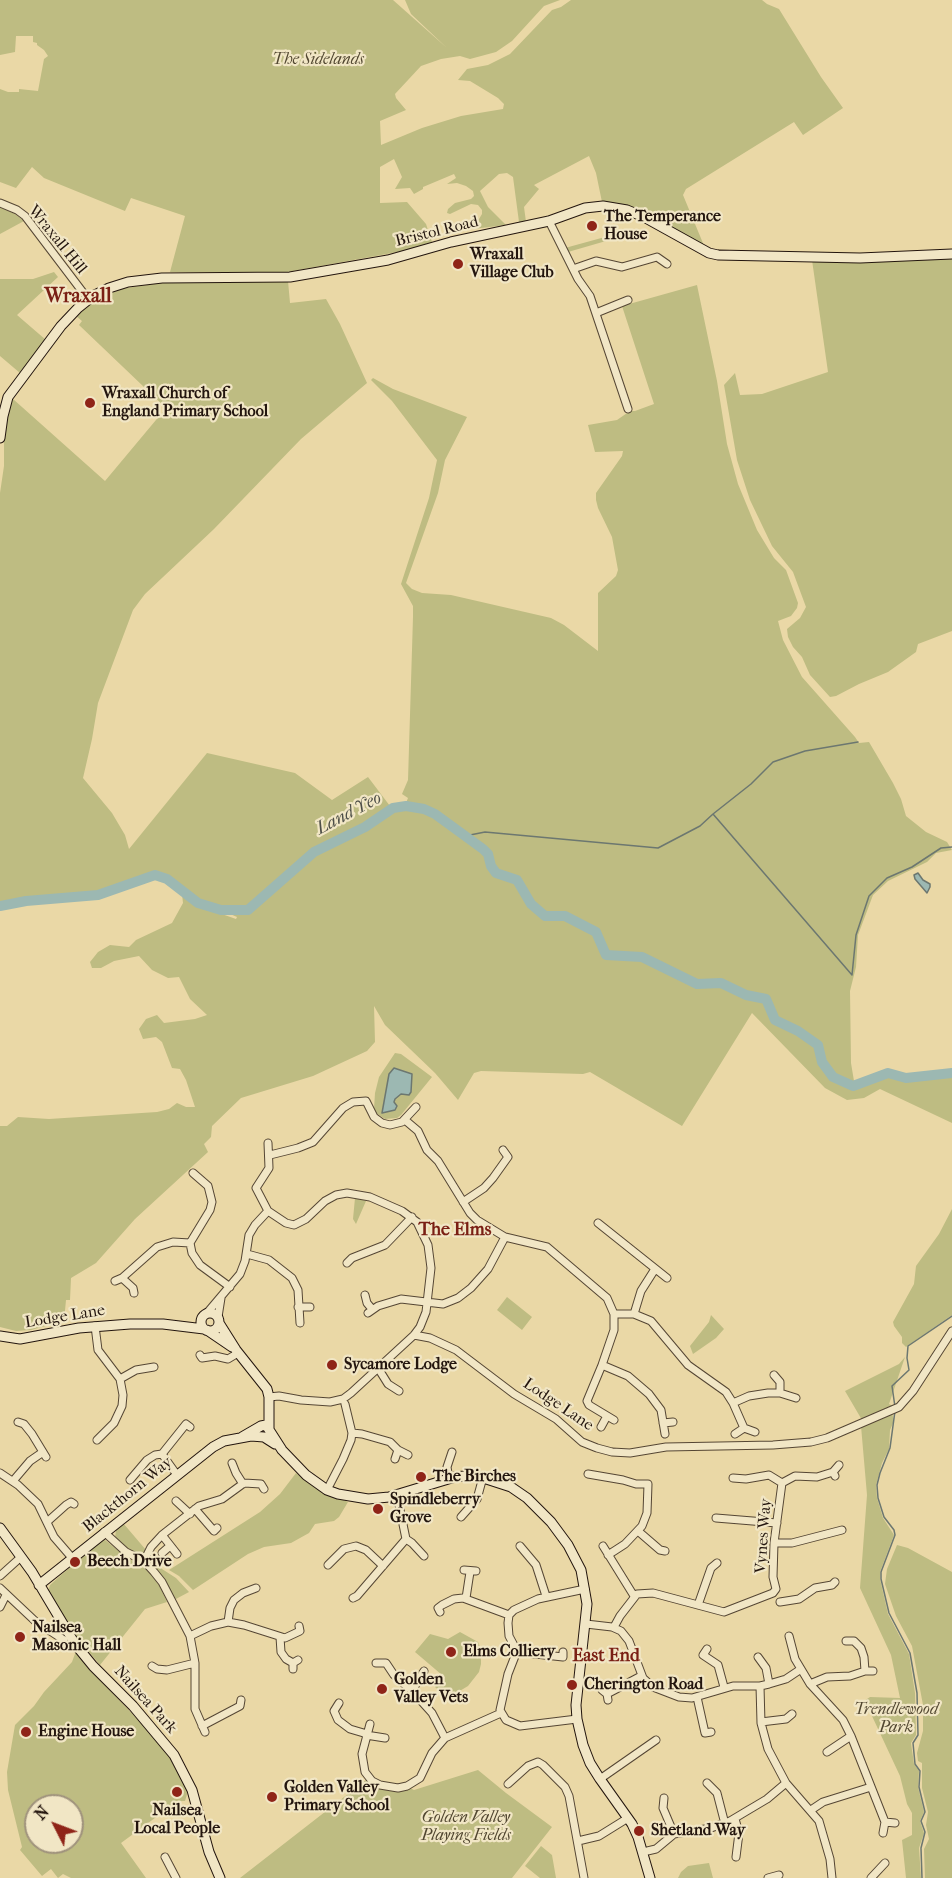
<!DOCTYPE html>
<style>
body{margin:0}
#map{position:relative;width:952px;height:1878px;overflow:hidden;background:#ead8a6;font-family:"IM FELL French Canon",serif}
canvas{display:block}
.north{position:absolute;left:24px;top:1794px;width:60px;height:60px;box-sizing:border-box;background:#f1e6c5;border:2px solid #9f927c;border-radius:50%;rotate:312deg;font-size:16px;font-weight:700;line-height:24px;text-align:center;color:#23150e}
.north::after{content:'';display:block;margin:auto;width:21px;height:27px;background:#8f2418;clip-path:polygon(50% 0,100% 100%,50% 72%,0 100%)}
</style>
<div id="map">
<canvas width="952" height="1878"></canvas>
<div class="north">N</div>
</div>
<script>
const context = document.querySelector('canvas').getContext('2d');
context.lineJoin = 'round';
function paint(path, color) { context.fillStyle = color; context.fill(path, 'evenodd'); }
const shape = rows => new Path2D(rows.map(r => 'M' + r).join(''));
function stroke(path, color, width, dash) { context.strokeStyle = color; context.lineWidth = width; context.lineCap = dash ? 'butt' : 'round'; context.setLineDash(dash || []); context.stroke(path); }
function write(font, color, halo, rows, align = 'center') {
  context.font = font + ' "IM FELL French Canon",serif'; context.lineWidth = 4.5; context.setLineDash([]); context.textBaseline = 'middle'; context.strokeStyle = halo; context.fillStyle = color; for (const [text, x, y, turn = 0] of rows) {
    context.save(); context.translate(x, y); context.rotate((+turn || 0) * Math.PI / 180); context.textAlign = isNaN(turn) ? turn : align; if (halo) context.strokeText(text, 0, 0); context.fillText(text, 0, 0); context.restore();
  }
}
const green = shape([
 [0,0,393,0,447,48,411,14,405,0,560,0,544,6,512,41,496,52,470,59,460,56,441,59,421,66,395,94,396,98,406,110,380,121,381,145,422,128,461,116,503,109,504,104,498,98,470,81,458,80,467,69,488,65,510,54,552,10,561,7,571,0,762,0,767,4,779,9,821,77,843,108,803,135,794,122,686,189,683,195,705,248,620,205,602,202,596,173,589,156,534,185,539,189,524,207,526,222,519,222,513,177,507,173,499,174,480,191,488,207,506,225,473,229,482,214,482,210,478,205,471,204,450,214,447,213,448,209,455,203,471,199,474,196,473,191,466,186,457,183,447,184,456,178,454,174,423,187,423,189,414,194,410,188,395,189,402,177,394,159,380,167,380,203,407,202,426,224,432,242,403,251,282,273,170,272,185,216,131,198,125,211,44,178,32,167,16,188,0,182,0,89,8,92,19,92,19,89,38,91,44,59,48,56,44,50,37,45,37,43,33,42,33,36,16,36,15,52,0,55],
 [0,207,15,214,24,221,0,234],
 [605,237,606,241,568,252,565,248],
 [952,259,952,631,918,644,916,652,888,672,859,684,836,696,830,697,810,675,802,657,793,647,788,637,787,629,800,618,806,607,793,572,772,546,750,500,737,460,724,385,735,373,740,395,762,394,828,372,812,260],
 [54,272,58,277,17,315,46,340,20,373,0,356,0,279,33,279],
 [217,281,288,281,290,303,326,299,340,324,367,383,301,439,214,529,145,594,133,610,98,703,92,739,83,778,112,813,125,835,129,849,207,753,295,773,332,800,368,777,390,806,406,803,408,798,402,794,408,780,413,617,413,606,401,584,429,498,437,460,392,401,371,380,373,378,393,389,467,417,445,460,438,493,406,583,412,589,422,593,451,595,551,618,564,625,598,651,598,593,616,576,618,570,612,537,598,508,596,500,596,493,622,456,623,451,595,452,588,425,617,420,630,411,635,411,654,404,622,306,697,285,717,381,727,444,738,484,757,530,774,558,786,570,798,603,797,608,791,616,778,621,783,640,802,677,855,737,859,743,869,742,893,783,901,799,906,816,926,832,947,842,952,850,936,853,927,862,888,881,873,895,858,935,856,967,850,991,851,1063,854,1081,853,1087,888,1075,911,1081,952,1076,952,1123,880,1089,864,1098,847,1100,825,1088,752,1013,682,1126,590,1072,583,1074,481,1071,474,1073,458,1100,435,1073,385,1025,374,1006,375,1042,367,1051,313,1076,241,1098,212,1126,211,1137,204,1144,208,1152,135,1219,96,1263,71,1278,70,1300,66,1300,64,1321,31,1330,16,1331,0,1327,0,1126,7,1126,18,1117,49,1119,157,1112,169,1109,177,1103,186,1107,195,1107,186,1080,180,1069,172,1068,162,1042,156,1037,143,1039,139,1029,146,1019,157,1015,164,1023,195,1019,207,1015,190,999,179,977,168,978,152,970,139,956,114,961,101,968,92,968,90,962,98,952,110,945,129,947,136,940,172,923,183,903,182,894,196,905,236,919,237,917,184,894,169,879,158,874,133,880,107,891,92,894,29,899,0,904,0,493,4,466,4,438,10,406,13,399,105,481,166,408,79,325,82,321,76,316,100,297,120,289,161,283,216,283],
 [395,1053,401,1054,432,1077,401,1115,397,1118,385,1119,376,1113,374,1109,375,1093,379,1077],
 [395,1068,407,1073,409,1095,399,1095,395,1099,394,1101,397,1106,394,1110,382,1112,389,1075],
 [355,1198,366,1201,356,1224,353,1219],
 [952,1209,952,1315,906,1347,902,1343,902,1337,894,1326,893,1322,914,1284,916,1266,939,1234],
 [507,1297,532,1317,522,1330,497,1310],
 [711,1315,724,1329,716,1338,693,1354,690,1346,709,1322],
 [905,1357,889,1404,893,1406,862,1420,845,1391,899,1364],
 [892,1413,894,1421,890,1430,889,1449,882,1463,876,1485,877,1498,883,1518,894,1535,880,1572,880,1579,888,1614,909,1654,915,1693,916,1735,911,1743,914,1764,919,1771,918,1787,924,1812,920,1821,924,1833,919,1848,921,1878,906,1878,902,1840,912,1835,912,1813,907,1804,900,1776,872,1716,861,1703,870,1697,900,1698,891,1655,860,1588,867,1495,861,1426],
 [296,1473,315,1488,348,1502,339,1517,334,1521,315,1524,309,1533,291,1543,264,1547,248,1554,193,1590,179,1576,169,1570,260,1512,280,1494],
 [123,1523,146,1550,142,1555,140,1556,128,1550,115,1538,116,1530],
 [105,1540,125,1556,150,1572,159,1583,167,1602,145,1609,100,1665,73,1633,48,1591,50,1585,60,1576,101,1541],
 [897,1545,908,1548,952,1572,952,1878,925,1878,924,1849,929,1839,926,1825,928,1812,922,1788,922,1763,918,1761,917,1753,923,1731,923,1705,912,1646,896,1616,885,1584,887,1569],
 [149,1554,162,1569,176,1578,189,1592,174,1600,162,1577,148,1560],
 [460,1632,478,1642,481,1649,481,1664,479,1672,468,1686,448,1698,435,1687,442,1675,415,1652,430,1634,448,1639],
 [76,1651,88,1668,150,1732,168,1755,188,1791,185,1801,178,1801,121,1843,146,1878,71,1878,63,1874,58,1878,51,1869,42,1876,20,1850,22,1847,8,1790,7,1772,15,1725,34,1706,44,1692,72,1662],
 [36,1806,72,1806,72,1842,36,1842],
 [478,1770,506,1793,552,1827,512,1878,240,1878,366,1780,386,1790,395,1791,410,1788,414,1790],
 [541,1846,552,1855,556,1878,540,1878,525,1866],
 [709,1863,713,1878,678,1878,681,1872,688,1866]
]);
const water = shape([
 [918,873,923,880,930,884,930,887,927,893,915,879,914,875,918,873],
 [394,1068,412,1074,411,1092,409,1095,401,1094,395,1099,394,1102,397,1106,395,1110,382,1113,389,1074,394,1068]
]);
const stream = shape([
 [713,814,751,784,773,762,805,751,858,742],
 [465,836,485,832,658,848,700,826,713,814,852,975,856,935,869,896,887,878,912,867,941,848,952,847],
 [895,1407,892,1386,909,1370,907,1358,908,1346,952,1316],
 [895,1411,890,1448,880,1473,877,1485,878,1498,884,1517,894,1530,895,1535,881,1572,881,1579,889,1613,910,1653,917,1693,918,1735,913,1743,915,1764,920,1771,919,1787,925,1812,921,1821,925,1832,921,1848,922,1878]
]);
const river = shape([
 [0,906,26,901,98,895,155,875,167,879,198,903,221,910,248,910,314,852,365,827,393,808,406,806,424,809,435,814,483,849,488,854,491,866,496,873,517,880,531,904,545,916,565,916,596,932,606,955,642,957,697,984,721,983,746,995,766,999,775,1020,798,1031,818,1045,822,1062,833,1077,853,1086,888,1073,906,1078,952,1073]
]);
const street = shape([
 [0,203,17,210,25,216,88,299],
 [549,221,578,279,590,296,628,409],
 [573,269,596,261,622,267,657,257,667,264],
 [596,313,628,300],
 [405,1120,418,1131,427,1150,438,1161,470,1213,477,1220,505,1237,547,1247,607,1298,614,1314,614,1330,602,1365,587,1401,589,1405,614,1420],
 [268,1143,269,1168,256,1188,268,1211,286,1223,294,1225,306,1219,325,1201,336,1195,347,1193,370,1197,402,1211,417,1222,428,1245,431,1268,426,1312,420,1327,414,1335,351,1393,343,1399,330,1402,301,1400,279,1396,269,1397],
 [270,1155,298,1148,313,1142,343,1108,353,1102,366,1101,374,1117,382,1123,390,1125,402,1122,416,1107],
 [193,1173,208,1186,212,1202,210,1210,190,1243,192,1253,200,1265,230,1287],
 [463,1202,484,1188,493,1178,508,1157,503,1150],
 [598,1223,667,1278],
 [247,1254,269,1260,292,1278,298,1290,300,1323],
 [347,1263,352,1258,385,1245,412,1217],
 [122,1278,157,1247,173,1242,190,1243],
 [115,1281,122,1278,133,1288,134,1293],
 [365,1295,367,1303,372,1309],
 [298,1307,310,1307],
 [207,1313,240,1274,245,1261,249,1235,255,1225,268,1211],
 [368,1313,378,1306,401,1299,443,1304,458,1298,471,1288,488,1269,505,1237],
 [614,1314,634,1314,651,1321,688,1365,726,1392,733,1403,744,1428,755,1432],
 [634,1314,641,1291,655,1269],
 [218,1317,221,1298],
 [95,1326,98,1350,120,1379,123,1395,122,1406,114,1423,97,1440],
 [414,1335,430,1338,456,1350,514,1394,556,1419,582,1442,597,1448,612,1452,630,1453,666,1447,773,1445,811,1442,827,1438,899,1407,913,1391,952,1331],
 [200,1355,202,1358,215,1356,228,1359,238,1353],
 [602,1365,628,1376,649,1394,661,1410,665,1434],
 [378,1368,388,1384,399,1391],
 [774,1375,780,1382,780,1393],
 [120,1379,136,1370,154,1367],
 [733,1403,749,1396,768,1393,780,1393,796,1398],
 [18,1422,24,1424,32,1434,46,1457],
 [663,1423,673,1422],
 [601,1427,607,1416],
 [352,1433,362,1434,390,1442,398,1450,408,1455],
 [735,1434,744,1428],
 [162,1454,177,1475],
 [395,1459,398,1450],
 [232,1463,236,1473,243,1484],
 [0,1473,18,1485,38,1504,54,1537,73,1559],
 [588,1474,623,1480,636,1484,648,1484,647,1513,642,1526,625,1544,608,1555],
 [835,1476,833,1472,839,1465],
 [733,1478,746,1479,769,1475,782,1483],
 [449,1479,447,1467,452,1452],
 [130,1480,147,1460,155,1455,162,1454,186,1424,190,1427],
 [13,1481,30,1461,43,1452],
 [782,1483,795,1476,817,1477,833,1472],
 [327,1490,343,1459,351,1440,352,1433,345,1404],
 [176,1501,190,1514],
 [195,1509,214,1531,217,1528],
 [461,1517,477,1499,483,1477],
 [716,1518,777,1523],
 [47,1522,66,1505,71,1502,74,1504],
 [638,1531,660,1550,665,1551],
 [104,1532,126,1552,144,1561,154,1572,162,1582,190,1636,195,1663,195,1709,205,1732],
 [162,1535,177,1554],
 [406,1539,412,1543,424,1556],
 [774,1543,792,1543,842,1530],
 [520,1546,536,1565,546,1596],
 [603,1546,634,1596],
 [162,1553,170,1546],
 [144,1561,151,1547,162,1535,199,1506,222,1499,244,1483,261,1484,264,1489],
 [328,1565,344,1549,356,1546,366,1550,383,1566],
 [464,1570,476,1571],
 [0,1576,21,1557],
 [0,1588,35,1621,64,1640],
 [353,1598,357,1596,406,1539,397,1495],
 [466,1598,470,1572],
 [780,1602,799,1599,815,1588,832,1585,835,1582],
 [698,1605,711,1568,717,1563],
 [0,1607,6,1595],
 [440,1612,438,1608,442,1605,454,1599,463,1598,509,1615],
 [228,1622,230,1608,234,1600,243,1593,256,1588],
 [586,1624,612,1627,621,1631,629,1641,643,1678,653,1687,679,1697,692,1698,733,1686,760,1686,769,1684,786,1679,801,1669],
 [614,1627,620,1616,637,1594,653,1593,724,1612,773,1593,776,1589,773,1577,774,1543,782,1483],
 [190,1636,211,1626,228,1622,244,1625,285,1638,300,1631,299,1626],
 [789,1636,795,1659,810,1684,843,1720,851,1736,885,1822],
 [280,1637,281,1652,286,1659,293,1663],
 [846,1641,854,1641,861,1648,864,1657,865,1671],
 [707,1649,703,1655,718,1665,724,1687],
 [517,1652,563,1657,563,1652],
 [758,1657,766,1668,769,1684],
 [376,1663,386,1663,394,1675,413,1692,432,1713,445,1738],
 [152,1666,157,1669,167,1670,195,1663],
 [293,1669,293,1663,298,1660],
 [810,1684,827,1677,850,1676,865,1671,873,1671],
 [760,1686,761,1723,768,1749,786,1783,819,1821,830,1859,832,1878],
 [602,1690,607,1694,608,1700],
 [412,1691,424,1671],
 [607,1694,641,1676],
 [697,1697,705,1733,711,1732],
 [339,1703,334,1711,338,1720,350,1729,367,1734],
 [577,1719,520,1726,506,1720,500,1710,508,1674,517,1651,509,1636,508,1623,509,1615,514,1610,538,1599,585,1589],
 [761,1722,786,1719,792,1714],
 [370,1724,362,1754,365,1772,372,1781,380,1785,398,1788,407,1786,420,1778,432,1753,445,1738,501,1713],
 [202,1726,240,1706,241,1700],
 [366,1735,385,1738],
 [827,1752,851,1736],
 [600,1779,656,1740],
 [707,1783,717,1793,725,1824],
 [508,1784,528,1766,538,1762,543,1765,565,1787,569,1796,584,1878],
 [664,1798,663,1808,674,1834],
 [811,1810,823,1802,871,1787],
 [735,1819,739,1833,736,1857],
 [883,1833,885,1822,895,1823],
 [578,1841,599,1836,628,1818],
 [643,1852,656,1849,674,1834,711,1828,730,1821,767,1799,786,1783],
 [165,1857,176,1878],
 [768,1878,779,1875],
 [871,1878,885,1863]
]);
const secondary = shape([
 [0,438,3,416,8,397,61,326,78,308,93,296,109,288,128,282,162,278,290,277,388,260,451,242,549,221,585,208,603,206,627,210,644,217,709,253,718,255,860,258,952,254],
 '201 1322a9 9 0 1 1 18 0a9 9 0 1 1-18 0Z',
 [219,1323,236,1350,267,1389,269,1397,269,1428],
 [207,1330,232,1347],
 [0,1336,20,1339,79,1328,130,1324,163,1324,204,1329],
 [242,1437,261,1426,266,1425,282,1450,306,1475,327,1490,338,1494,368,1499,389,1497,455,1477,474,1475,511,1487,527,1498,551,1522,568,1545,581,1570,587,1604,576,1705,577,1719,583,1745,590,1763,600,1779,632,1824,638,1837,650,1878],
 [0,1528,32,1572,75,1644,93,1666,133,1706,174,1755,192,1790,209,1852,220,1878],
 [39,1585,213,1447,224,1441,251,1436,264,1437,275,1444]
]);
const markers = [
 [592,226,6,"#8f2418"],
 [458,264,6,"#8f2418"],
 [90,403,6,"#8f2418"],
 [332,1365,6,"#8f2418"],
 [421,1477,6,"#8f2418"],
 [378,1509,6,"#8f2418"],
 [75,1562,6,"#8f2418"],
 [20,1637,6,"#8f2418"],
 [451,1652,6,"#8f2418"],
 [572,1685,6,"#8f2418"],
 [382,1689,6,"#8f2418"],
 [26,1732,6,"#8f2418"],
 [177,1792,6,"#8f2418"],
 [272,1797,6,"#8f2418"],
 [639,1831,6,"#8f2418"]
];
const parkNames = [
 ["The Sidelands",318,60],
 ["Trendlewood",896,1710],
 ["Park",896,1728],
 ["Golden Valley",466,1818],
 ["Playing Fields",466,1836]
];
const poiNames = [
 ["The Temperance",604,217],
 ["House",604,235],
 ["Wraxall",470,255],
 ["Village Club",470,273],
 ["Wraxall Church of",102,394],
 ["England Primary School",102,412],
 ["Sycamore Lodge",344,1365],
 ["The Birches",433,1477],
 ["Spindleberry",390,1500],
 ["Grove",390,1518],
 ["Beech Drive",87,1562],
 ["Nailsea",32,1628],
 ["Masonic Hall",32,1646],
 ["Elms Colliery",463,1652],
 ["Golden",394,1680],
 ["Valley Vets",394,1698],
 ["Cherington Road",584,1685],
 ["Engine House",38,1732],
 ["Golden Valley",284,1788],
 ["Primary School",284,1806],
 ["Nailsea",177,1811,"center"],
 ["Local People",177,1829,"center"],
 ["Shetland Way",651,1831]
];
const streetNames = [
 ["Bristol Road",437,232,-14],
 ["Wraxall Hill",57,240,51],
 ["Lodge Lane",65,1317,-9],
 ["Lodge Lane",558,1405,34],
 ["Blackthorn Way",128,1495,-39],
 ["Vynes Way",764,1536,-86],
 ["Nailsea Park",145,1700,48]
];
const waterNames = [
 ["Land Yeo",349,814,-28]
];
const neighbourhoodNames = [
 ["The Elms",455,1231],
 ["East End",606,1657]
];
const quarterNames = [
 ["Wraxall",78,297]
];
paint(green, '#bebc82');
paint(water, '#9cb8b2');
stroke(water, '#6c7770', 1.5);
stroke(stream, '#6c7770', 1.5);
stroke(river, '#9cb8b2', 10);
stroke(street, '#554634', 9);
stroke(secondary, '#23150e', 11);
stroke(street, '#f1e6c5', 7);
stroke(secondary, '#f1e6c5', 9);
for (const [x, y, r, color] of markers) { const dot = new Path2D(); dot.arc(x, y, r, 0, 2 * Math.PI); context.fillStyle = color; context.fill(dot); stroke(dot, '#f1e6c5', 2); }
write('italic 16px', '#524731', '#f1e6c5', parkNames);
write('bold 16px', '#23150e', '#f1e6c5', poiNames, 'left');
write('16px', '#23150e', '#f1e6c5', streetNames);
write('italic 18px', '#4d4e47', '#f1e6c5', waterNames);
write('bold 18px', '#7a1f14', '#f1e6c5', neighbourhoodNames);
write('bold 20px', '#7a1f14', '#f1e6c5', quarterNames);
</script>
